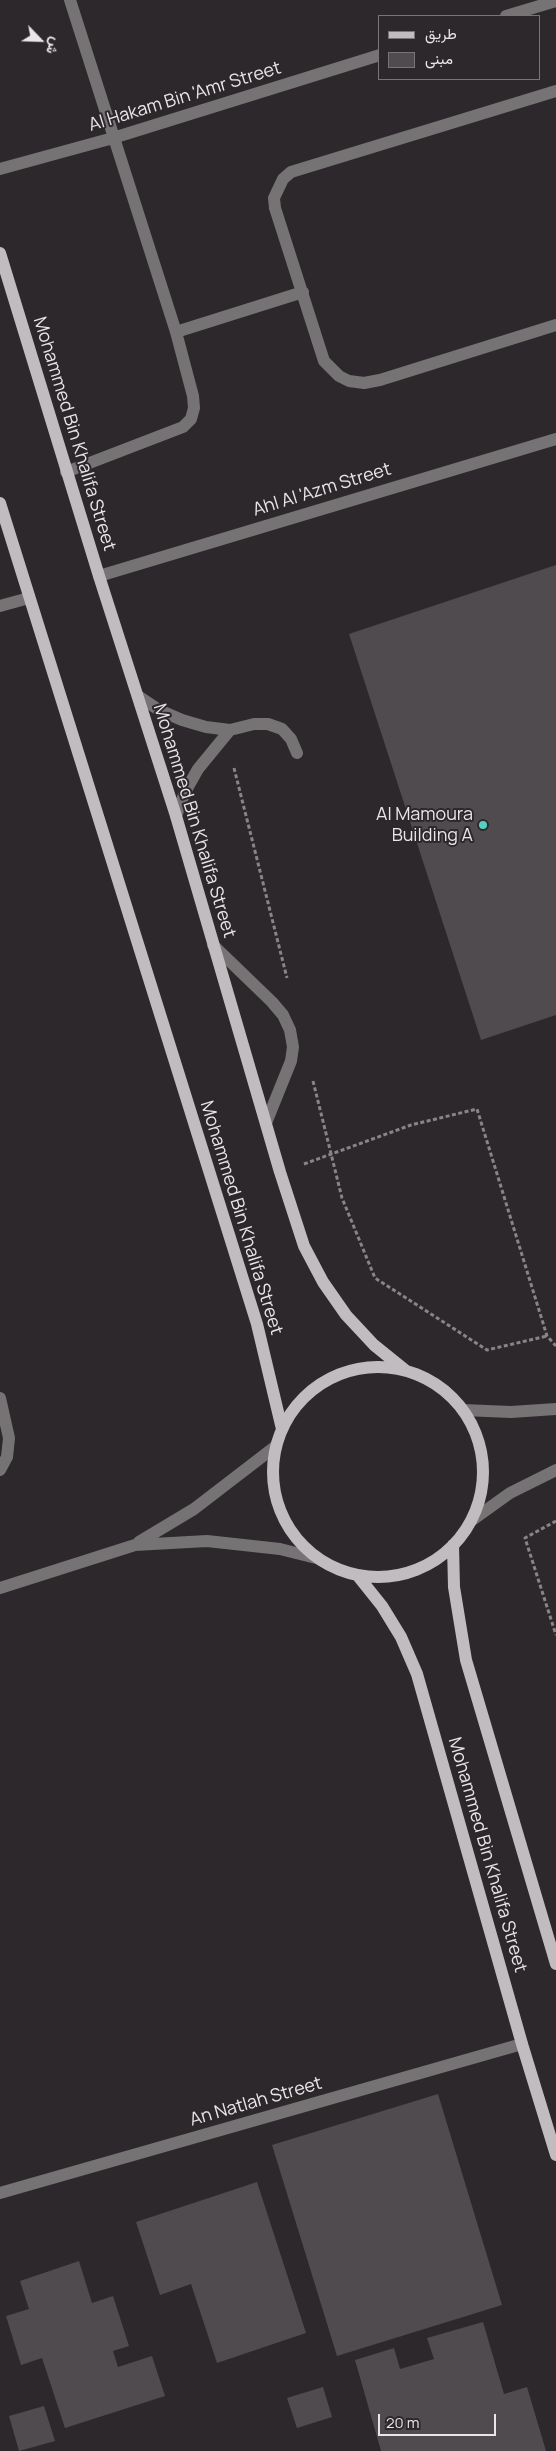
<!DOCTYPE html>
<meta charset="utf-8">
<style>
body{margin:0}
#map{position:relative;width:556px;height:2451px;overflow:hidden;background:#2c282b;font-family:Manrope,Vazirmatn,sans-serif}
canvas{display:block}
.legend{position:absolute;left:378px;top:15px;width:162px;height:65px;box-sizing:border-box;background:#2c282b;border:1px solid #787477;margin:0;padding:6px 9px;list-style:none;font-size:15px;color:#e9e6e8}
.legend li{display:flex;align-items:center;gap:10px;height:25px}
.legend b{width:25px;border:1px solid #787477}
.north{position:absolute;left:15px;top:15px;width:50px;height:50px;-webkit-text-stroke:4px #2c282b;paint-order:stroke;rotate:114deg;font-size:14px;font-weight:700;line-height:20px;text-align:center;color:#e9e6e8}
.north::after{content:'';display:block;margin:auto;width:18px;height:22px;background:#e9e6e8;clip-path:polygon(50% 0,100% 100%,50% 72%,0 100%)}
.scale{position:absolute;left:378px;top:2414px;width:118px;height:22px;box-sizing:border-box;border:2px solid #e9e6e8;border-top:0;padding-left:6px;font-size:15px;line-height:18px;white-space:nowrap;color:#e9e6e8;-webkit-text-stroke:4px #2c282b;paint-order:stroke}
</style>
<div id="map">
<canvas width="556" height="2451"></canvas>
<ul class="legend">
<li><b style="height:6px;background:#c0bcbf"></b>طريق</li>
<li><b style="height:14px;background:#504b4f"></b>مبنى</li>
</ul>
<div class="north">ش</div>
<div class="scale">20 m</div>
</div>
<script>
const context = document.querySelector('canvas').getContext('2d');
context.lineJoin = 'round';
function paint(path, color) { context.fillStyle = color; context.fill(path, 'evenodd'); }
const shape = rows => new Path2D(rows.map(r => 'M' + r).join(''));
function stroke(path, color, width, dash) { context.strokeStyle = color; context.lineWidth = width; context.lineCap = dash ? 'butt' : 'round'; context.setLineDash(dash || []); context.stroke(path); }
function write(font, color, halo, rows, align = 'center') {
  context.font = font + ' Manrope,sans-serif'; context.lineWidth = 4; context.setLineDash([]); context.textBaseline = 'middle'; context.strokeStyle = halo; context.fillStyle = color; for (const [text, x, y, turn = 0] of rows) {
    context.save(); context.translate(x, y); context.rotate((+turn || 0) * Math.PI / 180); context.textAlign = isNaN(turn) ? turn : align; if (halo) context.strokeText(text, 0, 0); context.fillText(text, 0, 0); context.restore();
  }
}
const building = shape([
 [556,565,556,1015,481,1040,349,634],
 [438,2094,502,2305,337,2356,272,2145],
 [257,2182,306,2333,217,2363,191,2284,160,2295,136,2222],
 [79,2261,92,2303,113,2296,129,2346,113,2351,118,2367,152,2356,165,2396,65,2428,42,2358,21,2365,6,2316,29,2309,20,2281],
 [483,2322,504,2394,527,2387,546,2451,381,2451,355,2360,394,2348,400,2369,434,2359,427,2338],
 [323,2387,332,2417,297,2428,287,2398],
 [44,2406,55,2441,19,2451,9,2416]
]);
const path = shape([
 [234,768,287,978],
 [313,1081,342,1198,375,1278,487,1350,547,1336],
 [304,1164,411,1125,477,1109,547,1336,556,1346],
 [556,1521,525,1538,556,1635]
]);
const minor = shape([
 [506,16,556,1],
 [556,91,291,172,283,179,274,198,275,208,324,361,339,376,349,381,364,383,380,380,556,325],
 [0,169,113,138,380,55],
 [176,332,303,292],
 [66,472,183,427,191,419,194,408,193,396,176,332,70,0],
 [99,576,556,439],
 [0,606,29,598],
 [138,696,159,710,182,720,206,727,230,730,254,724,268,724,282,729,291,739,297,753],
 [176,816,185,792,198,769,230,730],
 [213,945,272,1002,283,1015,290,1030,293,1047,291,1061,266,1123],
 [0,1398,9,1438,7,1457,0,1470],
 [463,1410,511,1412,556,1409],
 [471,1521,510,1493,556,1470],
 [139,1542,194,1509,276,1446],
 [0,1588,135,1545,207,1541,280,1549,316,1558],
 [0,2193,522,2044]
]);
const major = shape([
 [0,253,99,576,176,816,280,1172,304,1246,323,1282,346,1315,374,1345,405,1370],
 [0,503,257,1324,282,1429],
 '273 1472a105 105 0 1 1 210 0a105 105 0 1 1-210 0Z',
 [453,1545,454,1587,466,1660,556,1964],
 [358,1576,382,1606,401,1637,417,1674,522,2044,556,2155]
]);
const markers = [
 [483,825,5,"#57cec1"]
];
const streetNames = [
 ["Al Hakam Bin 'Amr Street",185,97,-17],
 ["Mohammed Bin Khalifa Street",74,434,73],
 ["Ahl Al 'Azm Street",322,490,-17],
 ["Mohammed Bin Khalifa Street",194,821,73],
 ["Mohammed Bin Khalifa Street",241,1218,73],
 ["Mohammed Bin Khalifa Street",487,1855,74],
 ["An Natlah Street",256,2102,-16]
];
const poiNames = [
 ["Al Mamoura",473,815],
 ["Building A",473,836]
];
paint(building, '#504b4f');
stroke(path, '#888487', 3, [4, 2.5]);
stroke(minor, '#757374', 12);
stroke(major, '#c0bcbf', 12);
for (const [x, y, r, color] of markers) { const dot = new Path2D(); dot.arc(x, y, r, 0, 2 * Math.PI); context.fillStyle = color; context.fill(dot); stroke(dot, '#2c282b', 2); }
write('18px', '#e9e6e8', '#2c282b', streetNames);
write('18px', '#e9e6e8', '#2c282b', poiNames, 'right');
</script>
